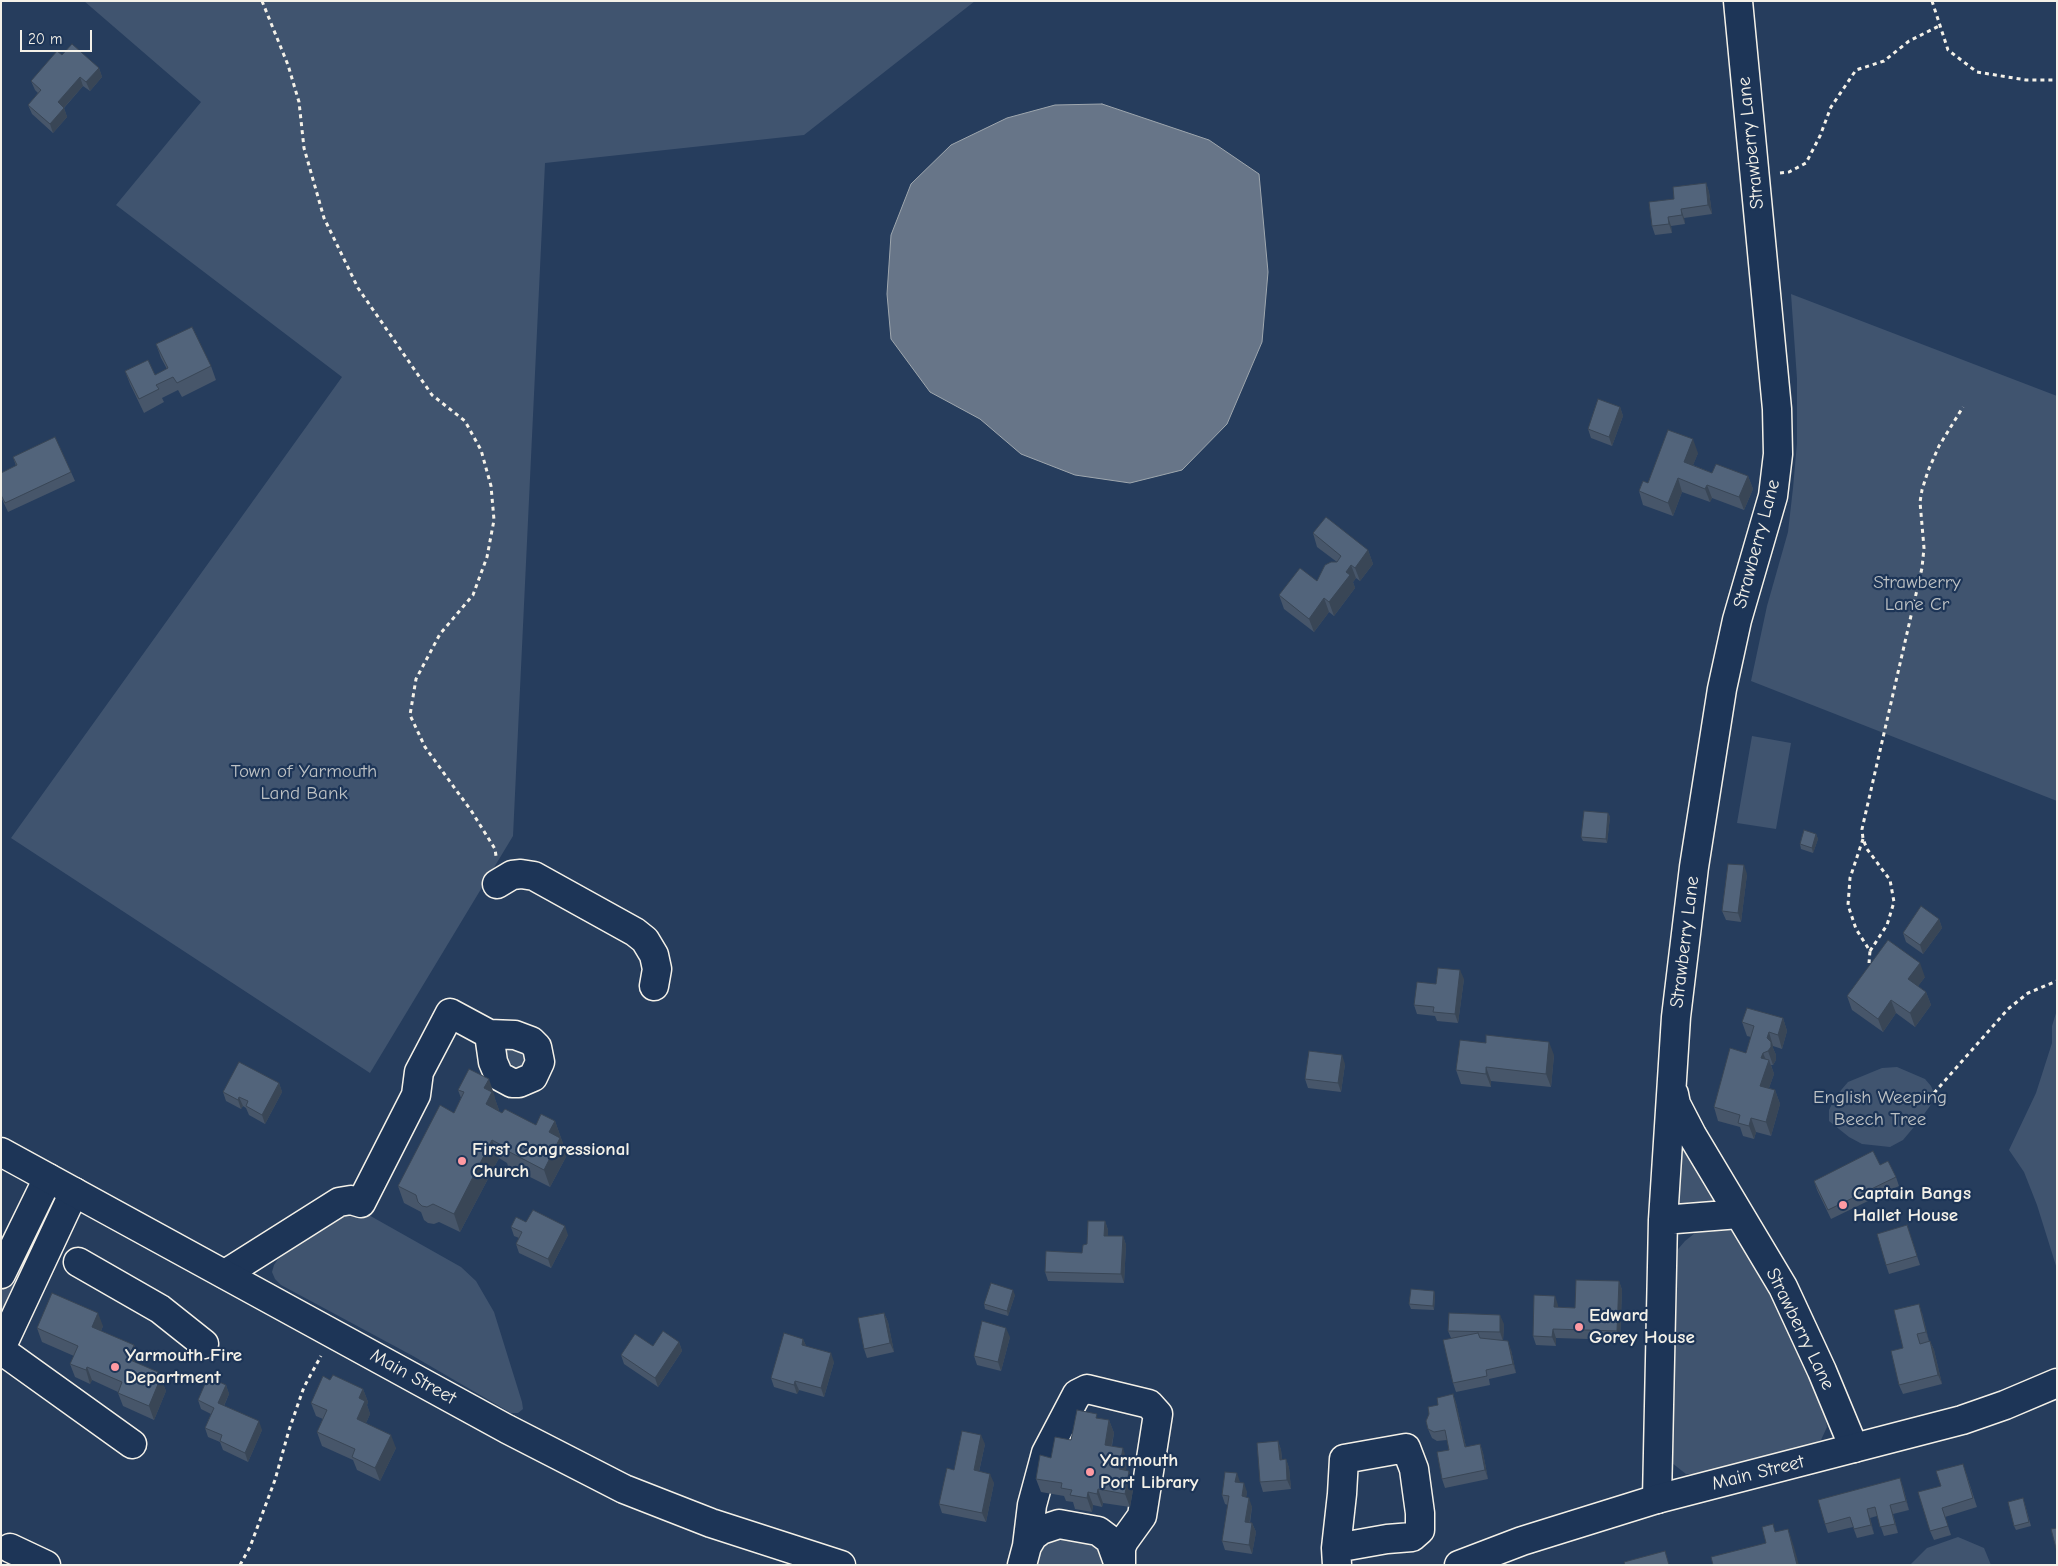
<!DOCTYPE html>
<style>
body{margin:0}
#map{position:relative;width:2058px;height:1566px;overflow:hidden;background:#263d5d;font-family:"Comic Neue",sans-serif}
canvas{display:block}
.frame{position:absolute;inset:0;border:2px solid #f4f1e8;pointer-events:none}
.scale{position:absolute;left:20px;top:30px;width:72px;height:22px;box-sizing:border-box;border:2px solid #f4f1e8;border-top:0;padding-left:6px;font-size:15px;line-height:18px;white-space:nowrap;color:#f4f1e8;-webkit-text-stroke:4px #1d3557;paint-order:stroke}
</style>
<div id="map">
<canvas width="2058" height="1566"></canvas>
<div class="frame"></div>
<div class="scale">20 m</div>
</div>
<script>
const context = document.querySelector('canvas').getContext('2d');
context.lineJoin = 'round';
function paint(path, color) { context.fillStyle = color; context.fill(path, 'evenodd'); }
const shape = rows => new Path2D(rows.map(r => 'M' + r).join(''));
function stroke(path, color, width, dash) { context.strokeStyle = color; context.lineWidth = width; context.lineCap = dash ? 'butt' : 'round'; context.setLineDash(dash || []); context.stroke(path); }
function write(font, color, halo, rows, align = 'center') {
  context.font = font + ' "Comic Neue",sans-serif'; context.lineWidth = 4.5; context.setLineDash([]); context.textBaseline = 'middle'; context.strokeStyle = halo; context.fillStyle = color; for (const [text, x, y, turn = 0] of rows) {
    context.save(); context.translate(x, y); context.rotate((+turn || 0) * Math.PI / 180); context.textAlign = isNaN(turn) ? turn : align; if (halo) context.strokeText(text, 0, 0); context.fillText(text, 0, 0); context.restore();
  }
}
const green = shape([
 [84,1,975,1,804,135,545,163,513,836,370,1073,11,838,342,377,116,205,201,102],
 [1791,294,2057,396,2057,801,1751,681,1767,606,1788,532,1793,488,1797,443,1797,379],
 [1752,736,1791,743,1776,829,1737,823],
 [2057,1010,2057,1269,2037,1205,2024,1172,2009,1150,2036,1093,2052,1043,2052,1026],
 [508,1045,531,1053,521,1075,499,1058,500,1053],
 [1897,1067,1925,1079,1931,1086,1934,1093,1930,1106,1919,1121,1903,1140,1890,1147,1862,1144,1849,1137,1829,1121,1829,1110,1836,1096,1848,1082,1882,1068],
 [1680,1140,1721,1203,1677,1211],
 [351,1212,367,1214,461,1267,476,1281,494,1312,522,1402,523,1409,518,1413,511,1413,413,1356,281,1285,275,1279,272,1272,274,1265,278,1259,340,1217],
 [1726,1228,1734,1232,1755,1255,1824,1412,1827,1427,1821,1440,1815,1443,1697,1474,1686,1474,1672,1463,1673,1255,1685,1241,1700,1229],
 [31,1238,37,1241,1,1315,1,1285],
 [1059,1536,1093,1538,1108,1565,1033,1565,1039,1550,1048,1541],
 [1958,1537,1984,1548,1991,1565,1910,1565,1927,1548]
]);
const water = shape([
 [1102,104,1209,140,1259,174,1268,272,1262,342,1227,424,1182,470,1130,483,1075,475,1021,454,980,419,930,392,891,339,887,294,891,235,911,184,951,145,1007,118,1055,105,1102,104]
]);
const path = shape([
 [262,1,288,65,299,102,304,148,324,218,358,288,432,395,465,421,481,450,491,486,494,520,487,557,473,595,440,634,416,679,410,715,425,747,472,812,495,849,496,856],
 [1932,1,1948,50,1977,72,2026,80,2057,80],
 [1780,173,1789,172,1806,163,1820,136,1831,107,1856,70,1884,61,1909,41,1939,26],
 [1863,839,1850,878,1848,905,1856,929,1870,951,1869,963],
 [1870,951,1887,925,1894,902,1890,880,1867,849,1863,839,1862,829,1922,568,1924,548,1920,502,1922,490,1928,471,1939,446,1963,407],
 [1934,1093,2008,1009,2028,993,2057,981],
 [240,1565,250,1547,275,1480,289,1430,304,1387,321,1356]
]);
const minor = shape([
 [497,884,512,875,521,874,534,876,635,932,645,940,654,955,657,969,654,986],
 [489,1034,515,1035,531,1041,537,1047,540,1062,533,1077,519,1083,512,1083,499,1076,493,1062,489,1034],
 [1674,1094,1676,1104,1692,1135,1783,1287,1822,1371,1854,1448],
 [1663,1220,1739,1214],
 [78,1262,160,1309,204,1344],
 [1,1274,48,1178],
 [225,1274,339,1202,351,1200,361,1203,416,1095,419,1072,450,1013,489,1034],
 [1,1348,74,1192],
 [1,1350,132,1444],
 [1657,1499,1663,1220,1676,1017,1694,867,1722,689,1737,620,1773,496,1778,454,1777,409,1738,1],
 [1027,1546,1032,1505,1046,1453,1077,1394,1087,1389,1149,1404,1158,1414,1142,1516,1124,1541,1121,1548,1121,1565],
 [10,1548,46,1565],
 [1336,1548,1387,1539,1412,1537,1420,1530,1420,1513,1414,1469,1406,1448,1344,1459,1342,1494,1336,1548,1337,1565],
 [1022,1565,1027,1546,1033,1536,1041,1530,1059,1524,1098,1531,1110,1540,1119,1565]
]);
const major = shape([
 [1,1152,507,1429,624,1489,711,1523,841,1565],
 [1459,1565,1522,1541,1657,1499,1962,1420,2005,1405,2057,1383]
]);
const wall = shape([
 [62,55,99,68,102,77,90,91,83,86,64,108,67,117,53,133,32,114,28,105,38,93,35,90,31,81],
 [1706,183,1709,192,1712,214,1684,218,1685,224,1671,226,1672,233,1655,235,1652,226,1674,199],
 [156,344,211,366,216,380,182,397,178,390,162,398,164,402,144,413,130,384,125,371,155,375,167,369,161,358],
 [1620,407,1623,416,1612,446,1591,438,1588,429],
 [1698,453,1693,465,1712,473,1748,476,1753,489,1744,510,1712,498,1710,502,1682,492,1673,516,1643,505,1639,491,1648,483],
 [13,457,71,472,75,481,8,512,1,497,1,473,16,466],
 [1313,533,1368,550,1373,564,1360,581,1356,578,1353,582,1355,588,1334,616,1329,612,1314,632,1284,609,1279,595,1317,581,1337,562,1317,547],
 [1608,813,1610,817,1607,843,1583,841,1581,837],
 [1816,834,1818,839,1813,853,1801,849,1800,844],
 [1747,874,1741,922,1726,920,1722,911],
 [1939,919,1942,928,1923,954,1906,942,1903,933],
 [1925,977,1918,986,1926,992,1931,1005,1915,1027,1896,1013,1883,1032,1852,1010,1847,996],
 [1464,979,1458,1023,1437,1021,1435,1016,1417,1014,1414,1005,1436,984],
 [1783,1018,1787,1031,1782,1049,1773,1046,1773,1048,1776,1055,1776,1060,1773,1065,1771,1065,1774,1074,1769,1088,1775,1090,1780,1104,1771,1136,1756,1132,1754,1139,1743,1136,1740,1127,1718,1121,1714,1107,1746,1053,1751,1037,1747,1036,1742,1022],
 [1554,1055,1551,1087,1491,1081,1491,1087,1461,1084,1456,1070],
 [1345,1064,1341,1092,1308,1088,1305,1079],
 [279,1083,282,1092,265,1124,249,1115,246,1108,243,1106,241,1109,226,1101,223,1092],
 [458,1090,495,1097,495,1099,499,1110,498,1111,502,1113,536,1125,555,1121,567,1155,550,1187,508,1166,507,1163,499,1158,460,1232,439,1222,434,1224,428,1223,424,1220,421,1212,404,1203,398,1186,454,1113,461,1098],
 [1880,1165,1896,1177,1899,1186,1831,1219,1817,1190,1814,1181],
 [1105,1221,1108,1230,1108,1236,1123,1236,1126,1245,1124,1283,1048,1281,1045,1272,1082,1253,1087,1244],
 [526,1222,568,1235,551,1268,519,1253,516,1244,519,1238,514,1236,511,1227],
 [1907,1225,1920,1265,1889,1274,1886,1265],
 [1619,1281,1622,1290,1620,1340,1556,1338,1556,1346,1536,1345,1533,1336,1558,1305,1558,1307,1575,1308],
 [1434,1291,1435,1295,1434,1310,1411,1309,1409,1304],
 [1015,1295,1008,1316,985,1309,984,1304],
 [884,1313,888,1322,894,1352,867,1358,864,1349],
 [1922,1313,1929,1341,1930,1341,1934,1350,1942,1384,1903,1394,1899,1385,1903,1348],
 [1504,1324,1503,1341,1511,1350,1516,1373,1489,1379,1490,1385,1456,1392,1453,1383,1451,1338,1448,1331],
 [103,1326,101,1331,134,1345,139,1358,137,1363,160,1377,166,1391,154,1420,123,1406,118,1393,118,1392,92,1380,90,1384,75,1377,70,1364,74,1356,42,1342,37,1328],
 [1010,1337,1001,1371,977,1365,974,1356],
 [803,1339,806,1346,834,1362,824,1397,799,1390,797,1394,774,1387,771,1378],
 [679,1342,682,1351,658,1387,624,1364,621,1355,653,1346],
 [330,1380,363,1389,368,1402,367,1405,370,1414,366,1423,396,1448,380,1481,357,1470,353,1460,322,1446,317,1432,323,1419,316,1416,311,1403],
 [226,1385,229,1394,224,1406,262,1430,248,1462,223,1450,220,1442,208,1437,205,1428,211,1414,201,1409,198,1400],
 [1453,1394,1456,1403,1466,1447,1480,1444,1483,1453,1488,1479,1445,1488,1442,1479,1449,1450,1447,1440,1437,1441,1432,1438,1428,1429,1438,1405],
 [1098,1418,1109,1420,1114,1433,1112,1446,1127,1461,1126,1470,1134,1484,1130,1507,1103,1503,1102,1507,1093,1505,1092,1512,1075,1509,1073,1502,1066,1501,1064,1496,1041,1492,1036,1479,1051,1458,1071,1440],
 [1278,1441,1281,1450,1282,1459,1286,1459,1289,1468,1291,1489,1263,1492,1260,1482],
 [985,1444,979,1472,994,1483,986,1522,942,1513,939,1504,954,1470],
 [1966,1473,1977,1507,1945,1517,1951,1535,1934,1540,1930,1531,1941,1486],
 [1240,1482,1247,1492,1246,1497,1252,1507,1250,1523,1252,1523,1256,1532,1252,1554,1225,1550,1222,1541,1228,1505,1225,1504,1222,1495],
 [1903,1487,1909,1510,1893,1514,1898,1533,1884,1536,1877,1516,1870,1518,1874,1534,1857,1538,1853,1527,1828,1533,1825,1524],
 [2023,1498,2031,1526,2016,1530,2014,1526]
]);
const shadedWall = shape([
 [99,68,102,77,90,91,86,82],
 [80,77,83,86,61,111,58,102],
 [64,108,67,117,53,133,50,124],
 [1706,183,1709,192,1712,214,1708,205],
 [1681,209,1684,218,1685,224,1682,215],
 [1668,217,1671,226,1672,233,1669,224],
 [1620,407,1623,416,1612,446,1609,437],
 [1693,439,1698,453,1689,475,1684,462],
 [1748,476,1753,489,1744,510,1739,497],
 [1678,478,1682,492,1673,516,1668,503],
 [1707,485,1712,498,1710,502,1705,489],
 [1368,550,1373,564,1360,581,1355,568],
 [1351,565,1356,578,1353,582,1355,588,1334,616,1329,602,1346,572],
 [1324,598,1329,612,1314,632,1309,619],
 [1608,813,1610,817,1607,843,1606,839],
 [1816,834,1818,839,1813,853,1812,848],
 [1744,865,1747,874,1741,922,1738,913],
 [1939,919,1942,928,1923,954,1920,945],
 [1920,963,1925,977,1913,993,1908,979],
 [1460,970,1464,979,1458,1023,1455,1014],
 [1926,992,1931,1005,1915,1027,1910,1013],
 [1891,1000,1896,1013,1883,1032,1878,1019],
 [1783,1018,1787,1031,1782,1049,1778,1035],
 [1769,1032,1773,1046,1773,1048,1776,1055,1776,1060,1773,1065,1768,1051,1767,1038],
 [1549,1042,1554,1055,1551,1087,1546,1074],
 [1763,1053,1768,1065,1769,1060,1774,1074,1765,1099,1760,1086,1761,1058],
 [1342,1055,1345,1064,1341,1092,1338,1083],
 [1486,1067,1491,1081,1491,1087,1486,1074],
 [489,1079,495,1097,495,1099,499,1110,492,1122,486,1104,484,1088],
 [279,1083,282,1092,265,1124,262,1115],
 [1775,1090,1780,1104,1771,1136,1766,1122],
 [239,1097,243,1106,241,1109,238,1100],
 [1751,1118,1756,1132,1754,1139,1749,1126],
 [555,1121,567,1155,550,1187,544,1170,549,1132],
 [492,1140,499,1158,460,1232,454,1214],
 [1105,1221,1108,1230,1108,1245,1104,1236],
 [565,1226,568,1235,551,1268,548,1259],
 [1123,1236,1126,1245,1124,1283,1121,1274],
 [1619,1281,1622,1290,1620,1340,1617,1331],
 [1013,1290,1015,1295,1008,1316,1007,1311],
 [1434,1291,1435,1295,1434,1310,1433,1306],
 [1555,1296,1558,1305,1558,1316,1554,1307],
 [1919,1304,1922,1313,1929,1341,1926,1332],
 [98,1313,103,1326,97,1340,92,1327],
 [884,1313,888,1322,894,1352,890,1343],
 [1500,1315,1504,1324,1503,1341,1500,1332],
 [1006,1328,1010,1337,1001,1371,998,1362],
 [1553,1329,1556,1338,1556,1346,1552,1337],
 [803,1339,807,1348,802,1345],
 [1508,1341,1511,1350,1516,1373,1513,1364],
 [1930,1341,1934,1350,1942,1384,1938,1375],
 [679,1342,682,1351,658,1387,655,1378],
 [134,1345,139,1358,133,1372,128,1359],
 [831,1353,834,1362,824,1397,821,1388],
 [87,1367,92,1380,90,1384,86,1370],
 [158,1372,166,1391,154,1420,149,1406],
 [795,1381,799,1390,797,1394,794,1385],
 [226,1385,229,1394,221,1412,218,1403],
 [363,1389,368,1402,367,1405,370,1414,362,1432,357,1419,359,1398],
 [1453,1394,1456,1403,1468,1456,1465,1447],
 [1109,1420,1114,1433,1109,1458,1105,1445],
 [259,1421,262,1430,248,1462,245,1453],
 [391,1435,396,1448,380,1481,375,1468],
 [981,1435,985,1444,977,1480,974,1470],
 [1278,1441,1281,1450,1283,1469,1280,1460],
 [1480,1444,1483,1453,1488,1479,1485,1470],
 [1123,1448,1127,1461,1124,1483,1119,1469],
 [1286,1459,1289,1468,1291,1489,1287,1480],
 [1129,1471,1134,1484,1130,1507,1125,1494],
 [1237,1473,1240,1482,1235,1482],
 [990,1474,994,1483,986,1522,982,1513],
 [1900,1478,1903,1487,1909,1510,1906,1501],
 [1244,1483,1247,1492,1245,1505,1242,1496],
 [1098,1489,1103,1503,1102,1507,1097,1494],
 [1088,1492,1093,1505,1092,1512,1087,1498],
 [1249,1498,1252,1507,1248,1531,1245,1522],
 [1890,1505,1893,1514,1898,1533,1895,1524],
 [1867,1509,1870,1518,1874,1534,1871,1525],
 [1252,1523,1256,1532,1252,1554,1249,1545],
 [1788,1529,1794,1547,1799,1565,1797,1565]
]);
const building = shape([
 [72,44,99,68,86,82,80,77,58,102,64,108,50,124,28,105,41,90,31,81,57,51,62,55,72,44],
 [1706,183,1708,205,1681,209,1682,215,1668,217,1669,224,1652,226,1649,202,1674,199,1673,187,1706,183],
 [192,327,211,366,177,383,173,377,156,385,159,389,139,399,125,371,148,360,155,375,168,368,156,344,192,327],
 [1598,399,1620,407,1609,437,1588,429,1598,399],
 [1668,430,1693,439,1684,462,1712,473,1716,464,1748,476,1739,497,1707,485,1705,489,1678,478,1668,503,1639,491,1643,481,1648,483,1668,430],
 [55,437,71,472,5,503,1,495,1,473,17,465,13,457,55,437],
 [1326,517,1368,550,1355,568,1351,565,1346,572,1350,575,1329,602,1324,598,1309,619,1279,595,1300,568,1317,581,1325,565,1331,562,1337,562,1341,556,1313,533,1326,517],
 [1584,811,1608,813,1606,839,1581,837,1584,811],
 [1804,830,1816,834,1812,848,1800,844,1804,830],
 [1728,864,1744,865,1738,913,1722,911,1728,864],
 [1921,906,1939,919,1920,945,1903,933,1921,906],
 [1888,940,1920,963,1908,979,1926,992,1910,1013,1891,1000,1878,1019,1847,996,1888,940],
 [1438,968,1460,970,1455,1014,1433,1012,1434,1007,1414,1005,1417,982,1436,984,1438,968],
 [1747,1008,1783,1018,1778,1035,1769,1032,1767,1038,1771,1042,1771,1047,1768,1051,1763,1053,1761,1058,1769,1060,1760,1086,1775,1090,1766,1122,1751,1118,1749,1126,1738,1123,1740,1115,1714,1107,1730,1048,1746,1053,1754,1026,1742,1022,1747,1008],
 [1486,1035,1549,1042,1546,1074,1486,1067,1486,1074,1456,1070,1460,1040,1486,1043,1486,1035],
 [1309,1051,1342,1055,1338,1083,1305,1079,1309,1051],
 [239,1062,279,1083,262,1115,246,1106,248,1101,239,1097,238,1100,223,1092,239,1062],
 [469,1069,489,1079,484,1088,492,1092,486,1104,502,1113,505,1109,536,1125,541,1114,555,1121,549,1132,560,1138,544,1170,502,1148,503,1146,492,1140,454,1214,433,1204,427,1207,422,1206,418,1202,416,1195,398,1186,440,1105,454,1113,464,1092,458,1090,469,1069],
 [1873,1151,1880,1165,1888,1161,1896,1177,1828,1210,1814,1181,1873,1151],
 [533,1210,565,1226,548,1259,516,1244,522,1232,511,1227,516,1217,526,1222,533,1210],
 [1088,1221,1105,1221,1104,1236,1123,1236,1121,1274,1045,1272,1046,1251,1082,1253,1083,1245,1087,1244,1088,1221],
 [1907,1225,1917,1256,1886,1265,1877,1234,1907,1225],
 [1576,1280,1619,1281,1617,1331,1553,1329,1552,1337,1533,1336,1534,1295,1555,1296,1554,1307,1575,1308,1576,1280],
 [991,1283,1013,1290,1007,1311,984,1304,991,1283],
 [1411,1289,1434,1291,1433,1306,1409,1304,1411,1289],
 [52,1293,98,1313,92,1327,134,1345,128,1359,158,1372,157,1376,161,1377,149,1406,118,1393,122,1382,87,1367,86,1370,70,1364,78,1346,37,1328,52,1293],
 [1919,1304,1926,1332,1917,1334,1920,1344,1930,1341,1938,1375,1899,1385,1891,1351,1903,1348,1894,1310,1919,1304],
 [884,1313,890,1343,864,1349,858,1318,884,1313],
 [1449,1313,1500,1315,1500,1332,1448,1331,1449,1313],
 [982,1321,1006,1328,998,1362,974,1356,982,1321],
 [663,1331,679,1342,655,1378,621,1355,635,1334,653,1346,663,1331],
 [784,1333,803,1339,802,1345,831,1353,821,1388,795,1381,794,1385,771,1378,784,1333],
 [1478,1333,1480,1338,1508,1341,1513,1364,1486,1370,1487,1376,1453,1383,1443,1340,1478,1333],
 [333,1375,363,1389,359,1398,365,1401,357,1419,391,1435,375,1468,352,1457,355,1449,317,1432,327,1410,311,1403,323,1376,330,1380,333,1375],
 [208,1377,226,1385,218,1403,259,1421,245,1453,220,1441,222,1435,205,1428,214,1408,198,1400,208,1377],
 [1453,1394,1465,1447,1480,1444,1485,1470,1442,1479,1437,1452,1449,1450,1445,1430,1434,1432,1428,1429,1426,1421,1429,1414,1428,1407,1438,1405,1437,1398,1453,1394],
 [1077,1410,1097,1414,1096,1418,1109,1420,1105,1445,1123,1448,1119,1469,1129,1471,1125,1494,1098,1489,1097,1494,1088,1492,1087,1498,1070,1495,1072,1490,1061,1488,1062,1483,1036,1479,1040,1455,1051,1458,1055,1437,1071,1440,1077,1410],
 [962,1431,981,1435,974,1470,990,1474,982,1513,939,1504,947,1468,954,1470,962,1431],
 [1278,1441,1280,1460,1286,1459,1287,1480,1260,1482,1257,1443,1278,1441],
 [1963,1464,1973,1498,1942,1508,1948,1526,1930,1531,1918,1492,1941,1486,1936,1471,1963,1464],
 [1225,1472,1237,1473,1235,1482,1244,1483,1242,1496,1249,1498,1245,1522,1252,1523,1249,1545,1222,1541,1229,1496,1222,1495,1225,1472],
 [1900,1478,1906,1501,1890,1505,1895,1524,1880,1527,1875,1507,1867,1509,1871,1525,1854,1529,1850,1517,1825,1524,1818,1500,1900,1478],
 [2023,1498,2029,1522,2014,1526,2008,1502,2023,1498],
 [1773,1524,1775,1532,1788,1529,1797,1565,1713,1565,1711,1557,1766,1543,1762,1527,1773,1524],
 [2057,1528,2057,1552,2051,1529,2057,1528],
 [1665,1551,1669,1565,1625,1565,1624,1562,1665,1551]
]);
const markers = [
 [462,1161,5,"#ff9aa2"],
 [1843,1205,5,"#ff9aa2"],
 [1579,1327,5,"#ff9aa2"],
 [115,1367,5,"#ff9aa2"],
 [1090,1472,5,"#ff9aa2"]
];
const streetNames = [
 ["Strawberry Lane",1751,143,-96],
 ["Strawberry Lane",1757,544,-75],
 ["Strawberry Lane",1685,942,-83],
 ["Strawberry Lane",1800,1329,64],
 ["Main Street",413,1377,29],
 ["Main Street",1758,1473,-14]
];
const parkNames = [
 ["Strawberry",1917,583],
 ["Lane Cr",1917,605],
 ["Town of Yarmouth",304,772],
 ["Land Bank",304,794],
 ["English Weeping",1880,1098],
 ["Beech Tree",1880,1120]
];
const poiNames = [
 ["First Congressional",472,1150],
 ["Church",472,1172],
 ["Captain Bangs",1853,1194],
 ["Hallet House",1853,1216],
 ["Edward",1589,1316],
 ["Gorey House",1589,1338],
 ["Yarmouth Fire",125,1356],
 ["Department",125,1378],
 ["Yarmouth",1100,1461],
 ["Port Library",1100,1483]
];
paint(green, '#40546f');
paint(water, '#677588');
stroke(water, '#9fa7ae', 1);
stroke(minor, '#f4f1e8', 31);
stroke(major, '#f4f1e8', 31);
stroke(path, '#f4f1e8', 3, [4, 4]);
stroke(minor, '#1d3557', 28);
stroke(major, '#1d3557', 28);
paint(wall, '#47566a');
paint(shadedWall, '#394656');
paint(building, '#52647b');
stroke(building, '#394656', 1);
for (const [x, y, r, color] of markers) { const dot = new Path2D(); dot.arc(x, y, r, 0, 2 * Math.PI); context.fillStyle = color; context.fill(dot); stroke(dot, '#1d3557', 2); }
write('19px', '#f4f1e8', '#1d3557', streetNames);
write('19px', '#bec2c4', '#1d3557', parkNames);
write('bold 19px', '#f4f1e8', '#1d3557', poiNames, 'left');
</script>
